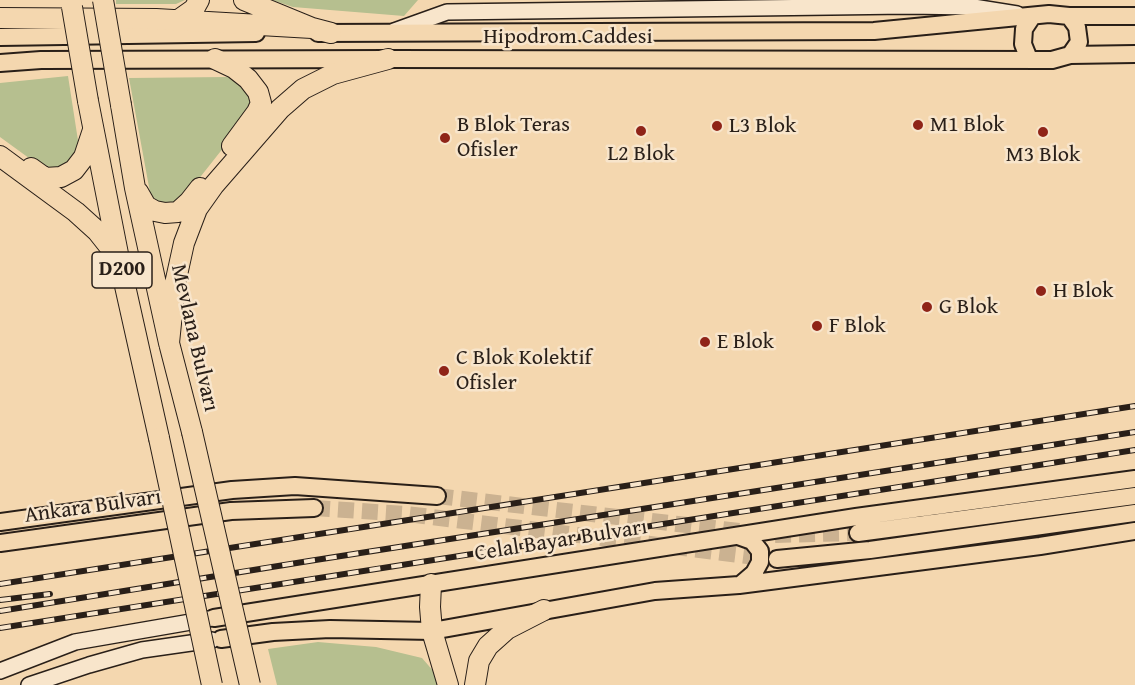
<!DOCTYPE html>
<meta charset="utf-8">
<style>
body{margin:0}
canvas{display:block;background:#f4d7af}
</style>
<canvas width="1135" height="685"></canvas>
<script>
const context = document.querySelector('canvas').getContext('2d');
context.lineJoin = 'round';
function paint(path, color) { context.fillStyle = color; context.fill(path, 'evenodd'); }
const shape = rows => new Path2D(rows.map(r => 'M' + r).join(''));
function stroke(path, color, width, dash) { context.strokeStyle = color; context.lineWidth = width; context.lineCap = dash ? 'butt' : 'round'; context.setLineDash(dash || []); context.stroke(path); }
function write(font, color, halo, rows, align = 'center') {
  context.font = font + ' "Gentium Book Plus",serif'; context.lineWidth = 5; context.setLineDash([]); context.textBaseline = 'middle'; context.strokeStyle = halo; context.fillStyle = color; for (const [text, x, y, turn = 0] of rows) {
    context.save(); context.translate(x, y); context.rotate((+turn || 0) * Math.PI / 180); context.textAlign = isNaN(turn) ? turn : align; if (halo) context.strokeText(text, 0, 0); context.fillText(text, 0, 0); context.restore();
  }
}
const green = shape([
 [116,0,185,0,176,4,116,4],
 [272,0,418,0,404,16,293,7],
 [68,76,79,147,75,155,63,168,44,169,0,137,0,83],
 [227,77,237,79,253,94,250,114,179,204,159,206,151,197,149,187,129,78],
 [318,642,376,647,422,658,441,680,442,685,277,685,268,649]
]);
const primaryTunnel = shape([
 [437,496,747,532],
 [314,508,407,514,772,559],
 [775,535,858,533]
]);
const secondary = shape([
 [394,31,447,12,907,6,974,7,1017,14],
 [0,671,75,642,208,619],
 [29,685,89,665,142,650,212,640]
]);
const primary = shape([
 [1069,16,1077,27,1079,42,1070,55],
 [318,33,874,31,1049,14,1069,16,1135,16],
 [0,37,256,33],
 [1029,59,1023,44,1024,29,1032,17],
 [0,63,41,60,388,59,1052,60,1070,55,1135,54],
 [0,522,232,490,295,486,437,496],
 [858,533,1135,496],
 [738,536,752,541,760,551,760,562,754,573,740,585],
 [0,543,231,511,314,508],
 [777,559,870,550,1135,513],
 [214,618,856,517,1135,479],
 [221,639,273,632,330,629,432,631,655,591,739,585,1040,546,1135,531]
]);
const highway = shape([
 [244,0,312,28,331,33],
 [0,18,156,19,312,28],
 [177,21,194,9,199,0],
 [215,59,234,68,248,79,258,92,261,103,257,112,232,146],
 [88,101,119,259,159,438],
 [121,105,135,188,169,343,192,432],
 [0,156,76,212,97,231,116,255],
 [31,168,45,178,61,177,74,170,84,157,93,130],
 [138,192,146,206,155,211,165,213,178,212,189,202,200,188],
 [169,343,175,284,184,243,197,209,214,185,280,109,303,89,333,74,388,59],
 [431,584,430,607,432,631,448,685],
 [475,685,479,661,488,646,507,629,544,610]
]);
const rail = shape([
 [0,584,1135,406],
 [0,600,50,594],
 [0,611,309,561,1135,432],
 [0,628,1135,450]
]);
const highwayBridge = shape([
 [103,0,121,105],
 [72,7,88,101],
 [192,432,250,685],
 [159,438,212,685]
]);
const markers = [
 [918,125,6,"#8f2418"],
 [717,126,6,"#8f2418"],
 [641,131,6,"#8f2418"],
 [1043,132,6,"#8f2418"],
 [445,138,6,"#8f2418"],
 [1041,291,6,"#8f2418"],
 [927,307,6,"#8f2418"],
 [817,326,6,"#8f2418"],
 [705,342,6,"#8f2418"],
 [444,371,6,"#8f2418"]
];
const shields = [
 [122,270,60]
];
const shieldNames = [
 ["D200",122,270]
];
const streetNames = [
 ["Hipodrom Caddesi",568,37],
 ["Mevlana Bulvarı",194,338,77],
 ["Ankara Bulvarı",93,507,-8],
 ["Celal Bayar Bulvarı",561,541,-9]
];
const poiNames = [
 ["B Blok Teras",457,125],
 ["Ofisler",457,150],
 ["M1 Blok",930,125],
 ["L3 Blok",729,126],
 ["L2 Blok",641,154,"center"],
 ["M3 Blok",1043,155,"center"],
 ["H Blok",1053,291],
 ["G Blok",939,307],
 ["F Blok",829,326],
 ["E Blok",717,342],
 ["C Blok Kolektif",456,358],
 ["Ofisler",456,383]
];
paint(green, '#b6bf8f');
stroke(primaryTunnel, '#cbb291', 16, [16, 8]);
stroke(secondary, '#291f18', 18);
stroke(primary, '#291f18', 20);
stroke(highway, '#291f18', 22);
stroke(secondary, '#f8e5cb', 15);
stroke(primary, '#f4d7af', 16);
stroke(highway, '#f4d7af', 20);
stroke(rail, '#291f18', 6);
stroke(rail, '#f8e5cb', 4, [11]);
stroke(highwayBridge, '#291f18', 22, []);
stroke(highwayBridge, '#f4d7af', 20);
for (const [x, y, r, color] of markers) { const dot = new Path2D(); dot.arc(x, y, r, 0, 2 * Math.PI); context.fillStyle = color; context.fill(dot); stroke(dot, '#f8e5cb', 2); }
for (const [x, y, w] of shields) { const box = new Path2D(); box.roundRect(x - w / 2, y - 18, w, 36, 4.5); context.fillStyle = '#f8e5cb'; context.fill(box); stroke(box, '#291f18', 1.5); }
write('bold 21px', '#291f18', null, shieldNames);
write('22px', '#291f18', '#f8e5cb', streetNames);
write('22px', '#291f18', '#f8e5cb', poiNames, 'left');
</script>
